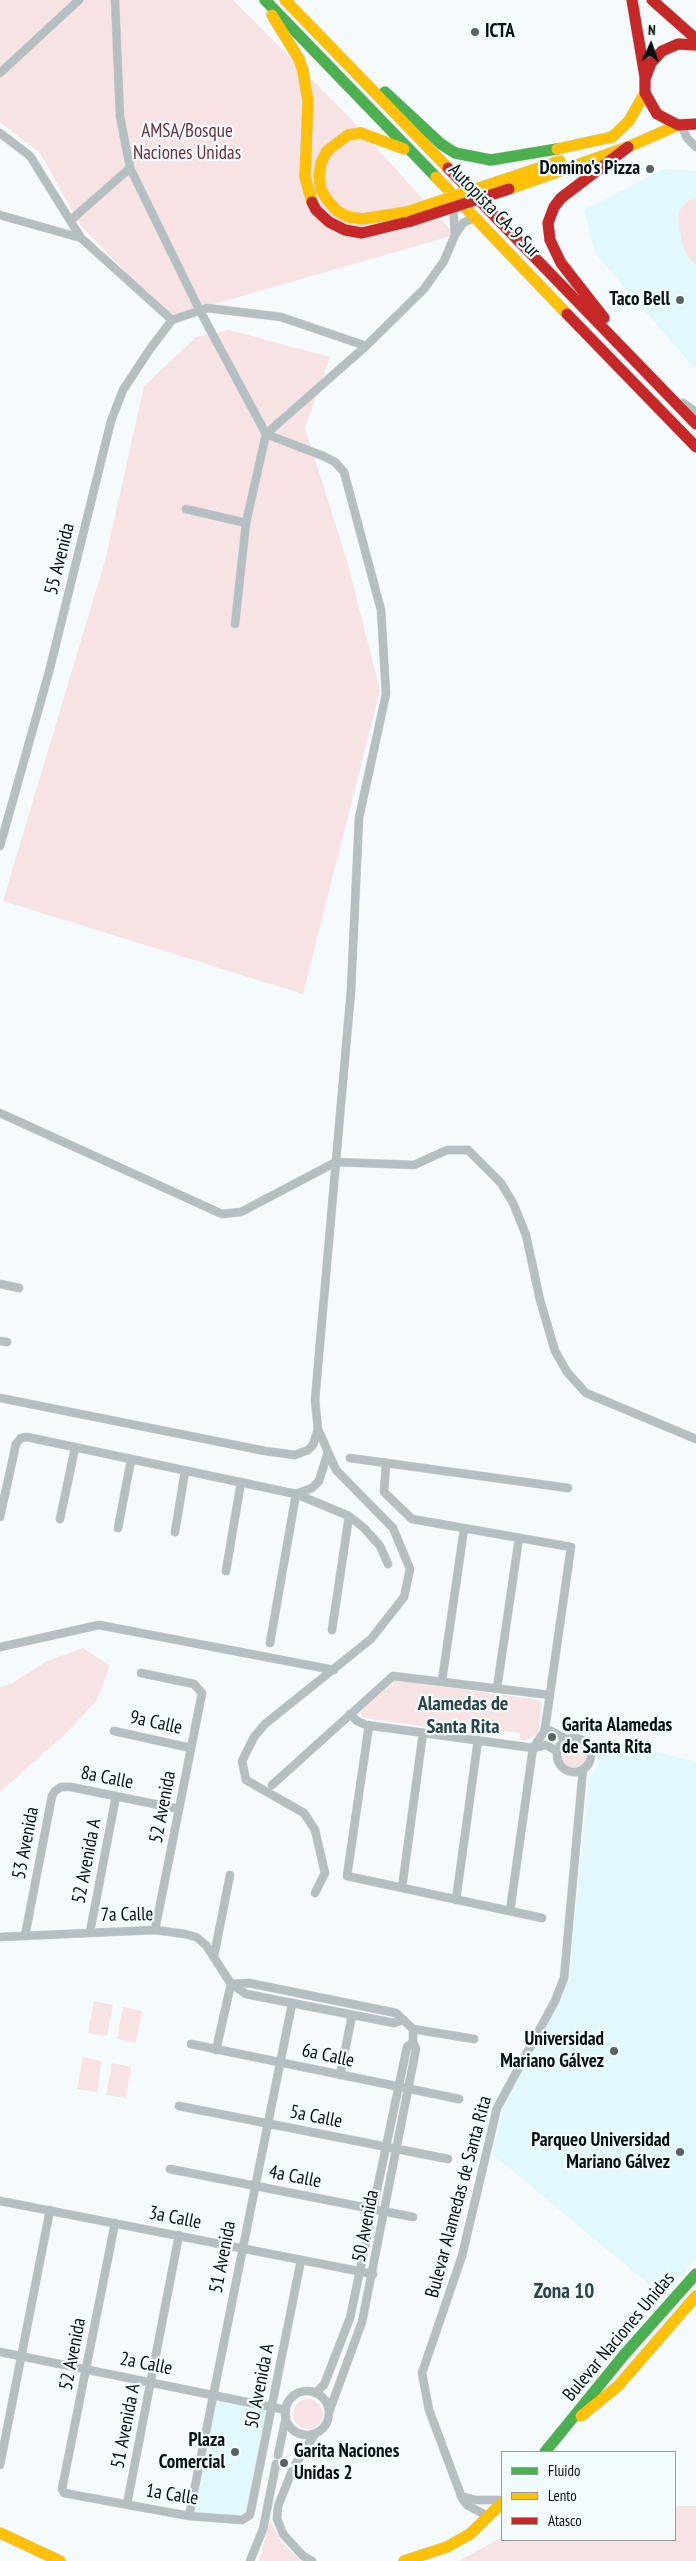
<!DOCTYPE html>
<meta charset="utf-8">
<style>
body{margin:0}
#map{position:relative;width:696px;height:2561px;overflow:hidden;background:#f5fbfc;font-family:"PT Sans Narrow",sans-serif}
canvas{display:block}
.legend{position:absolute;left:501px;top:2451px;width:175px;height:90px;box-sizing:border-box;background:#f2fcff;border:1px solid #949ea0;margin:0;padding:6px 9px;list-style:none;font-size:15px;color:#071012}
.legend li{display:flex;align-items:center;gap:10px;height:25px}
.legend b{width:25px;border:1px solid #949ea0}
.north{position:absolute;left:626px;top:20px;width:50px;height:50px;-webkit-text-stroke:4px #f2fcff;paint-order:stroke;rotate:3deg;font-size:14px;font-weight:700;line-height:20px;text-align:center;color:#071012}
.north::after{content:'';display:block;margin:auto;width:18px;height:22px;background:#071012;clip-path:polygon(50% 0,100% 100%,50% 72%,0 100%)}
</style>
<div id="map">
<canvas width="696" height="2561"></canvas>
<ul class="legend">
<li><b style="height:6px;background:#4caf50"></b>Fluido</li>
<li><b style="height:6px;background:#ffc107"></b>Lento</li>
<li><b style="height:6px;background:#c62828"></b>Atasco</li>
</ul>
<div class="north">N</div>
</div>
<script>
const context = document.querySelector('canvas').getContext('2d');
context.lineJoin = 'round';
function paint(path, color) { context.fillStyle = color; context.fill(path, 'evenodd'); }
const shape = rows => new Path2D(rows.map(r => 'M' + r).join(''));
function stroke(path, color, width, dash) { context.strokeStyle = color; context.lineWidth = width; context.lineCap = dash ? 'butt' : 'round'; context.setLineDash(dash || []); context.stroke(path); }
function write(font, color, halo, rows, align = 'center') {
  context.font = font + ' "PT Sans Narrow",sans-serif'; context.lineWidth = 4.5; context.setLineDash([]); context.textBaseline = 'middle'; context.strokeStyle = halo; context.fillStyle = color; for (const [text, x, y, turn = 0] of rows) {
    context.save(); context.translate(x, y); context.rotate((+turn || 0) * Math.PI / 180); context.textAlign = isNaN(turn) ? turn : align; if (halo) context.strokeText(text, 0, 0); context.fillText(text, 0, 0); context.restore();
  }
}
const built = shape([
 [664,169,696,171,696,370,595,253,584,210],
 [602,1738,696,1762,696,2258,664,2297,492,2154,505,2103,560,2000,569,1978,589,1777,598,1766],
 [213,2395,272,2407,248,2517,189,2516]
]);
const green = shape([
 [0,0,233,0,348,116,455,235,169,317,80,225,40,153,0,122],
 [696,199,696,264,689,258,682,244,678,218,681,208,689,200],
 [229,330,330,357,305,428,347,561,380,690,303,994,3,901,105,560,144,386,196,337],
 [83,1648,110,1666,97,1700,66,1733,0,1792,0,1687,11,1684,45,1662],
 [396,1680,539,1700,542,1703,538,1734,524,1741,520,1738,520,1733,468,1726,466,1731,462,1732,363,1718,361,1714,362,1710],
 '561 1755a13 13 0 1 1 26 0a13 13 0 1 1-26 0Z',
 [94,2001,113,2005,107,2036,88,2033],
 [123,2007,142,2011,136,2043,117,2039],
 [83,2057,102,2061,97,2092,77,2089],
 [112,2063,131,2067,126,2098,106,2095],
 '293 2414a15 15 0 1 1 30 0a15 15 0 1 1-30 0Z',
 [675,2506,696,2506,696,2561,459,2561,502,2537,502,2540,675,2540],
 [270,2521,282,2543,301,2561,259,2561]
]);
const street = shape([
 [115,0,120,116,130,168,199,309,266,434,323,456,335,462,344,472,381,610,386,694,359,818,351,990,315,1400,318,1429,336,1470,393,1528,410,1569,404,1597,371,1639,265,1724,254,1737,242,1761,246,1780,304,1813,315,1830,325,1873,315,1893],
 [0,73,79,0],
 [681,125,687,138,696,147],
 [0,133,30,156,81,238,172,320],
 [453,205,455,235],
 [0,215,81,238],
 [71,220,130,168],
 [683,403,696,412],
 [186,509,246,523],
 [235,624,246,523,266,434,366,346,424,289,444,261,455,235,463,223,476,217],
 [0,846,49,672,111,421,123,390,150,349,172,320,207,308,281,317,366,346],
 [0,1113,222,1214,241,1212,336,1162,414,1165,447,1150,468,1150,501,1183,513,1203,526,1235,540,1300,555,1351,567,1372,586,1393,696,1439],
 [0,1284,19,1288],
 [0,1341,7,1342],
 [0,1398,265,1451,295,1455,308,1450,313,1445,318,1429],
 [350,1458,568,1488],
 [386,1464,384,1492,412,1519,571,1547,546,1722,544,1732,533,1748,510,1911],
 [349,1516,364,1528,380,1546,388,1564],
 [0,1517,16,1444,21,1438,27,1437,296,1494,312,1488,319,1481,328,1452],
 [60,1519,75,1448],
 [118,1528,131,1460],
 [175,1532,185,1471],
 [226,1571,241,1482],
 [270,1643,296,1494,349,1516,332,1630],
 [0,1647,99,1625,334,1670],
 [141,1673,194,1684,202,1693,155,1930],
 [442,1681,464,1529],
 [497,1688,519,1538],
 [350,1714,357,1721,366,1725,533,1748,546,1745,557,1751],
 [369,1725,347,1876,542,1918],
 [545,1728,567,1739],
 [114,1731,191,1748],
 '557 1755a17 17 0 1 1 34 0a17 17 0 1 1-34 0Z',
 [272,1785,393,1676,550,1695],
 [402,1888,423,1733],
 [456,1900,478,1740],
 [90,1932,116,1796],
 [25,1936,52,1796,55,1791,61,1787,71,1787,179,1809],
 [0,1937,155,1930,185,1934,196,1937,206,1945,231,1984,246,1994,394,2023,404,2020],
 [214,1956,230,1875],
 [231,1984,249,1983,396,2013,413,2029,474,2039],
 [191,2044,459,2099],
 [216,2050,231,1984],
 [340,2075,352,2016],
 [179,2106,448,2159],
 [170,2169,413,2217],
 [0,2201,373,2274],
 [115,2223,62,2489,64,2493,189,2516,242,2520,250,2515,301,2260],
 [0,2352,286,2410],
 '285 2413a22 22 0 1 1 44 0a22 22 0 1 1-44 0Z',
 [315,2393,324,2385,350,2318,407,2047,413,2042],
 [329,2412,362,2322,416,2049,413,2042,413,2029],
 [278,2455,286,2417],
 [296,2463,315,2434],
 [0,2465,50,2210],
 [292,2471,278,2506,277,2519,283,2534,303,2556,312,2561],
 [461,2496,476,2500,502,2500],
 [127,2504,179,2235],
 [189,2516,292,2004],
 [489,2517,467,2505,462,2498,429,2410,422,2373,462,2256,497,2108,555,2001,564,1978,583,1769],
 [250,2561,263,2529,276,2464]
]);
const fast = shape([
 [265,0,436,177],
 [385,92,441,144,455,153,491,160,557,149],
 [545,2452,624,2355,696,2274]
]);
const slow = shape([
 [285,0,448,168],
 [272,15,299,59,303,71,308,101,305,177,312,202],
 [404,149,361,133,348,135,327,151,321,163,319,176,321,190,328,201,337,211,349,217,362,219,407,212],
 [557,149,612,137,629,121,645,93],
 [436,177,567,314],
 [503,180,560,161],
 [509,189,628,147,678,125],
 [581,2416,618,2386,696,2296],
 [0,2533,60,2561],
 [404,2561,447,2547,470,2534,502,2503]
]);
const jam = shape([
 [632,0,645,77],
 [652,0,696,39],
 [696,45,678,44,662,51,651,63,645,79,645,93,657,114,678,125,696,124],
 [448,168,696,424],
 [312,202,316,210,329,222,345,230,362,233,411,221],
 [567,314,696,447],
 [604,318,561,263,550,240,548,223,554,207,561,198,628,147]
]);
const slowBridge = shape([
 [407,212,503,180]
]);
const jamBridge = shape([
 [411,221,509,189]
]);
const markers = [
 [475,32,5,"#5a6264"],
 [650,169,5,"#5a6264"],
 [680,300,5,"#5a6264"],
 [552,1737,5,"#5a6264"],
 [614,2051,5,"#5a6264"],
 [680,2152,5,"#5a6264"],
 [235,2452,5,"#5a6264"],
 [284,2463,5,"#5a6264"]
];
const poiNames = [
 ["ICTA",485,32,"left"],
 ["Domino's Pizza",640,169],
 ["Taco Bell",670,300],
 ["Garita Alamedas",562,1726,"left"],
 ["de Santa Rita",562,1748,"left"],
 ["Universidad",604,2040],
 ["Mariano Gálvez",604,2062],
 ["Parqueo Universidad",670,2141],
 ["Mariano Gálvez",670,2163],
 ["Plaza",225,2441],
 ["Comercial",225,2463],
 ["Garita Naciones",294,2452,"left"],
 ["Unidas 2",294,2474,"left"]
];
const parkNames = [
 ["AMSA/Bosque",187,132],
 ["Naciones Unidas",187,154]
];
const streetNames = [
 ["Autopista CA-9 Sur",494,211,46],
 ["55 Avenida",60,559,-76],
 ["9a Calle",156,1723,12],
 ["8a Calle",107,1778,11],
 ["52 Avenida",163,1807,-79],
 ["53 Avenida",26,1843,-79],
 ["52 Avenida A",87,1861,-79],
 ["7a Calle",127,1915,-1],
 ["6a Calle",328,2056,12],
 ["5a Calle",316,2117,11],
 ["4a Calle",295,2177,11],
 ["Bulevar Alamedas de Santa Rita",459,2197,-75],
 ["3a Calle",175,2218,11],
 ["50 Avenida",366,2226,-79],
 ["51 Avenida",223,2257,-79],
 ["Bulevar Naciones Unidas",619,2337,-50],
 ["52 Avenida",73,2354,-79],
 ["2a Calle",146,2364,11],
 ["50 Avenida A",260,2386,-79],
 ["51 Avenida A",126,2426,-79],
 ["1a Calle",172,2495,9]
];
const neighbourhoodNames = [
 ["Alamedas de",463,1704],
 ["Santa Rita",463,1727]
];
const quarterNames = [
 ["Zona 10",564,2292]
];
paint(built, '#e1f8fc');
paint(green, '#f8e3e4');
stroke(street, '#d0d5d6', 9);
stroke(fast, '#d0d5d6', 12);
stroke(slow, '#d0d5d6', 12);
stroke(jam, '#d0d5d6', 12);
stroke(street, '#b5bec0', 8);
stroke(fast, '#4caf50', 11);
stroke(slow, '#ffc107', 11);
stroke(jam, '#c62828', 11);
stroke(slowBridge, '#d0d5d6', 12, []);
stroke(jamBridge, '#d0d5d6', 12, []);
stroke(slowBridge, '#ffc107', 11);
stroke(jamBridge, '#c62828', 11);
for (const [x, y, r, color] of markers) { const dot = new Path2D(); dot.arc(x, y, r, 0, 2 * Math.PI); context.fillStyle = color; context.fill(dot); stroke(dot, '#f2fcff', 2); }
write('bold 19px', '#071012', '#f2fcff', poiNames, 'right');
write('19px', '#6f2f36', '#f2fcff', parkNames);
write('19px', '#071012', '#f2fcff', streetNames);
write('bold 20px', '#2d4348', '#f2fcff', neighbourhoodNames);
write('bold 21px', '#2d4348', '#f2fcff', quarterNames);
</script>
